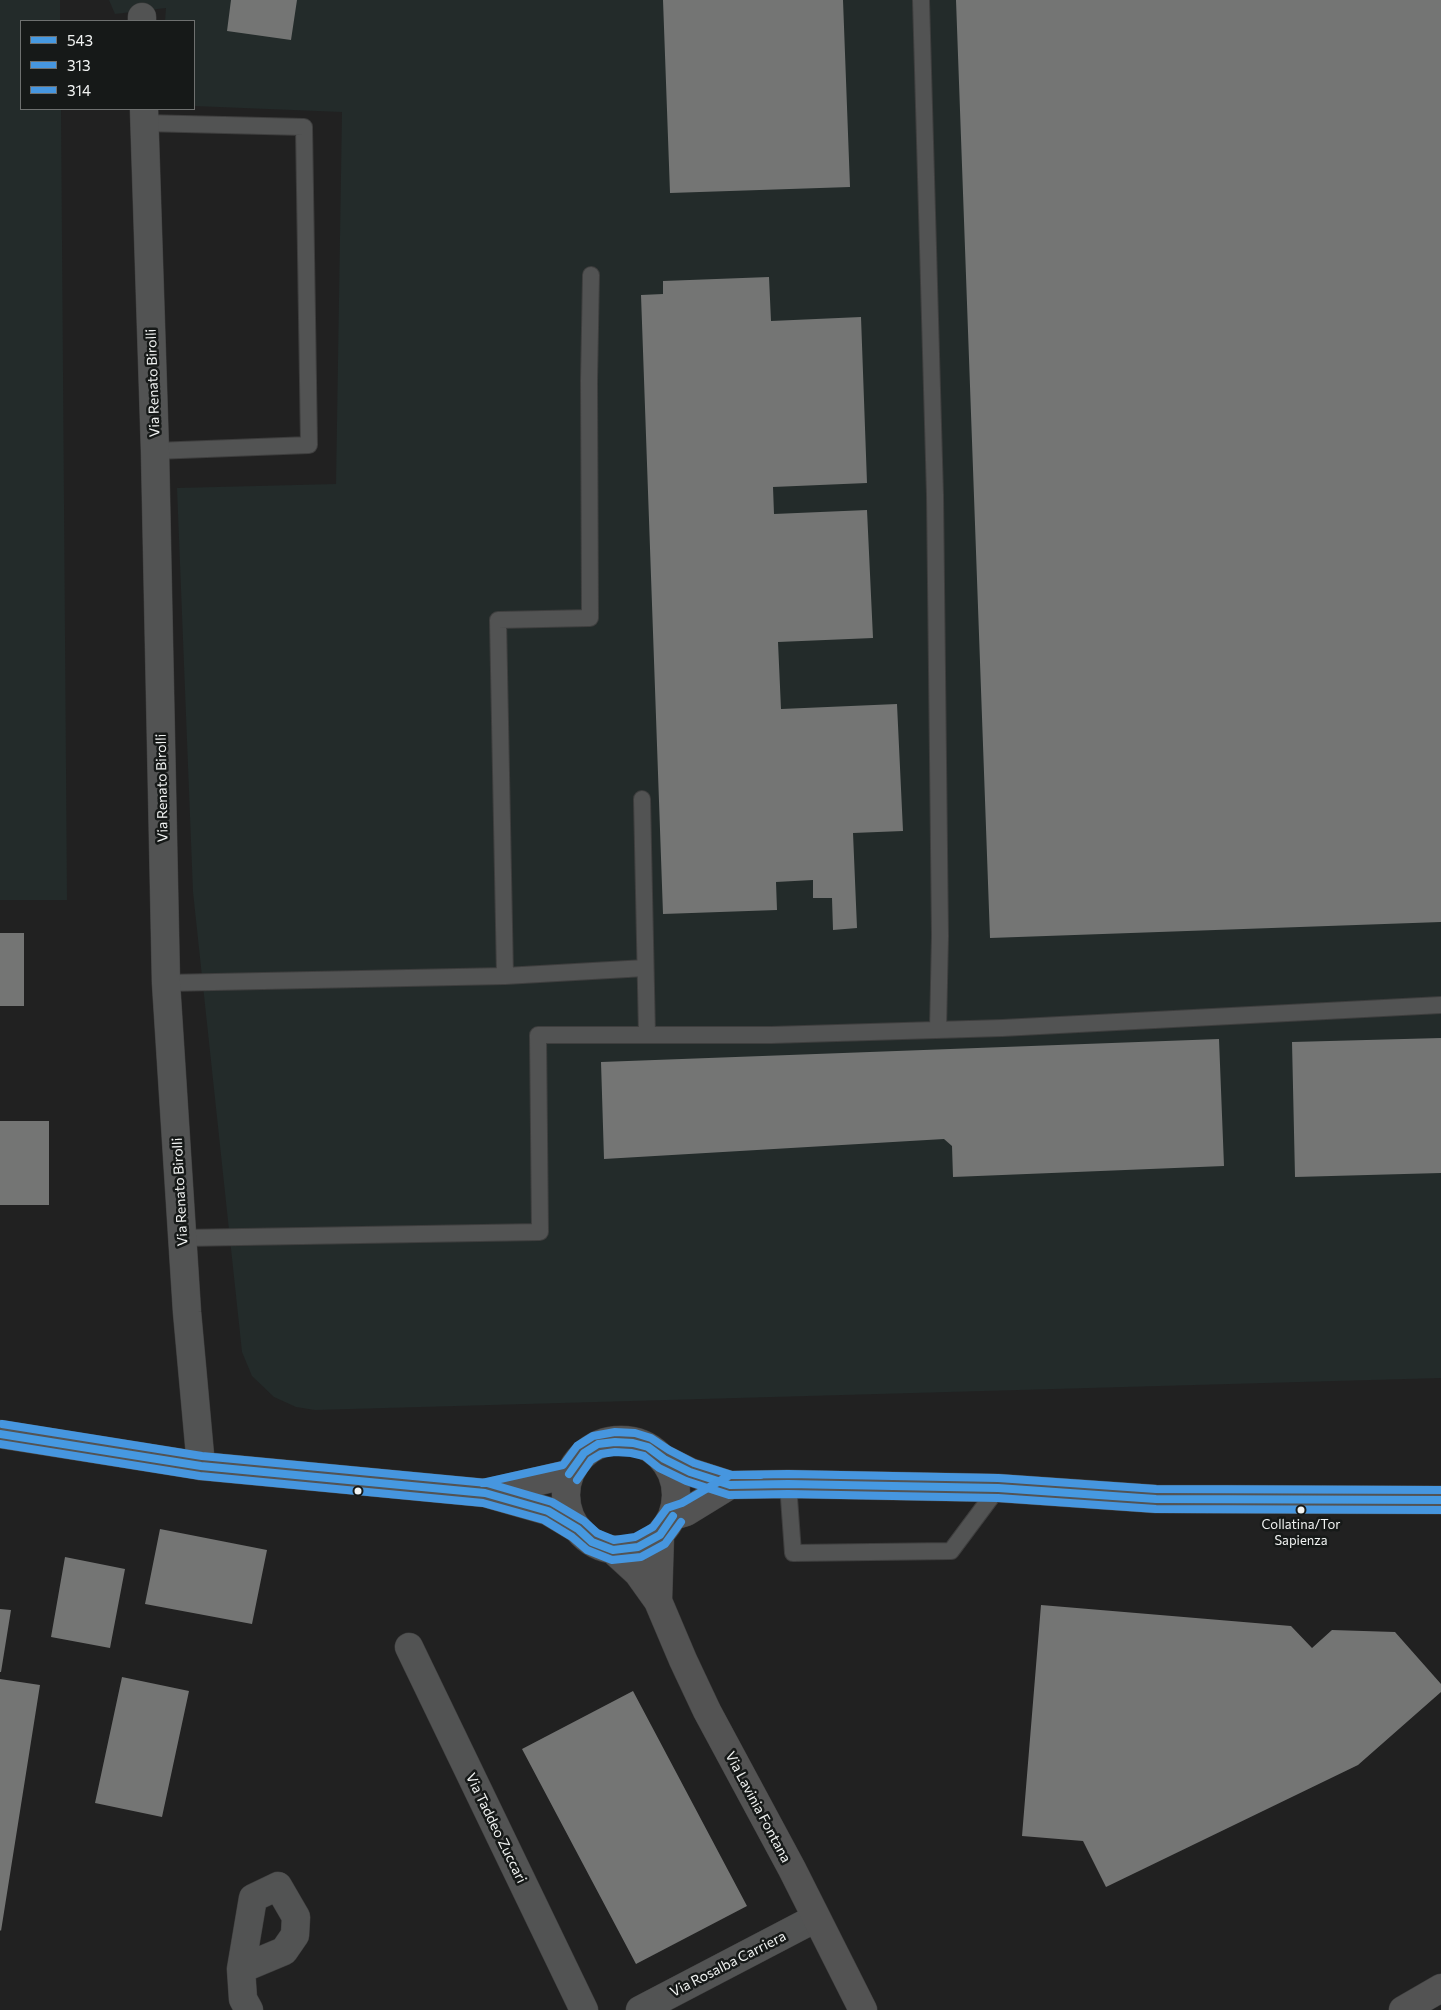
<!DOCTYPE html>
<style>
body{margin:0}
#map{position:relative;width:1441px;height:2010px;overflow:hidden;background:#212121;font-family:Commissioner,sans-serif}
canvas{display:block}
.legend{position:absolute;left:20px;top:20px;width:175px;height:90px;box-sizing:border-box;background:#161918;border:1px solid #6e706f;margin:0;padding:6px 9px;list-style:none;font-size:15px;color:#f1f3f2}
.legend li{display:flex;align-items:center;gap:10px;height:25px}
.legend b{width:25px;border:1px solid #6e706f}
</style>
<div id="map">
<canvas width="1441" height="2010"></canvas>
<ul class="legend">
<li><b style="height:6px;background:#4699e1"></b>543</li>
<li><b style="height:6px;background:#4696df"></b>313</li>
<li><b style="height:6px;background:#4696df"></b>314</li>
</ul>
</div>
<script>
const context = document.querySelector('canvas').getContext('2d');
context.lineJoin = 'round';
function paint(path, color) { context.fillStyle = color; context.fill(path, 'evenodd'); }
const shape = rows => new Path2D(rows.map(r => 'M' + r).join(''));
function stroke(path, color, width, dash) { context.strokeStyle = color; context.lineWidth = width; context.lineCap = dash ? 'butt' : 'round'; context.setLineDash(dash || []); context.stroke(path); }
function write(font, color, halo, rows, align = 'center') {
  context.font = font + ' Commissioner,sans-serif'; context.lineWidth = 5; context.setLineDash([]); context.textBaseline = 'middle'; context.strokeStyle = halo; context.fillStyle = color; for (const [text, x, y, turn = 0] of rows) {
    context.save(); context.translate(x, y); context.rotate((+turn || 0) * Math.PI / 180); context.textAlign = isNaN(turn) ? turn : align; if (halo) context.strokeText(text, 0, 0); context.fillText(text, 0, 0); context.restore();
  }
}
const built = shape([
 [0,0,60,0,60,21,21,21,21,109,61,109,67,900,0,900],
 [109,0,1441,0,1441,1378,315,1410,296,1407,274,1397,252,1376,242,1352,193,892,177,488,336,484,342,112,194,106,194,21,165,21,166,8,115,14]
]);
const building = shape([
 [231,0,297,0,291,40,227,31],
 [663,0,843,0,850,187,670,193],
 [956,0,1441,0,1441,922,990,938],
 [769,277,771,321,861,317,867,483,773,487,774,514,867,510,873,638,778,642,781,709,897,704,903,831,853,833,857,928,833,930,832,898,813,898,813,880,776,882,777,910,663,914,641,295,663,294,663,281],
 [0,933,24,933,24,1006,0,1006],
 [1441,1038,1441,1173,1295,1177,1292,1042],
 [1219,1039,1224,1166,953,1177,952,1146,944,1139,604,1159,601,1062],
 [0,1121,49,1121,49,1205,0,1205],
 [160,1529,267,1550,252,1624,145,1604],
 [65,1557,125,1569,110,1648,51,1637],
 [1041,1605,1291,1626,1312,1648,1332,1630,1395,1632,1441,1684,1441,1692,1358,1765,1106,1887,1083,1841,1022,1836],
 [0,1609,11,1610,1,1672,0,1672],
 [122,1677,189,1691,162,1817,95,1803],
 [0,1679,40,1685,1,1931,0,1930],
 [633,1691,747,1906,636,1964,522,1749]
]);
const lane = shape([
 [921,0,935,495,940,936,938,1030],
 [144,123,304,127,309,445,155,451],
 [642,799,647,1035],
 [505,976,645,968],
 [166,983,505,976,498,620,590,618,589,381,591,275],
 [182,1238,540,1232,538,1035,771,1035,1002,1028,1441,1005],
 [788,1484,793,1553,951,1551,998,1488]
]);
const street = shape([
 [142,17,142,21],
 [144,109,155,451,166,983,187,1312,201,1466],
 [409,1647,584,2010],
 [241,1969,284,1951,295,1935,296,1917,278,1886,253,1898,241,1969,243,1999,249,2010],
 [640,2010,816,1918]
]);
const secondary = shape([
 [0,1434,201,1466,485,1493,548,1511,578,1529],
 '566 1495a55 55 0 1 1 110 0a55 55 0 1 1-110 0Z',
 [664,1459,690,1472,730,1485,788,1484,998,1488,1156,1499,1441,1500],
 [487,1493,569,1474],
 [673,1516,686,1512,730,1485],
 [613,1550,638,1573,658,1601,683,1660,707,1711,792,1869,863,2010],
 [658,1601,660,1535],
 [1403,2010,1441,1988]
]);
const bus1 = shape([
 [0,1434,201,1466,485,1493,548,1511,578,1529,592,1542,613,1550,638,1547,660,1535,673,1516],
 [569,1474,584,1453,598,1444,615,1442,633,1443,648,1447,664,1459,690,1472,730,1485,788,1484,998,1488,1156,1499,1441,1500]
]);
const bus2 = shape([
 [0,1444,200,1476,483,1503,544,1520,572,1537,587,1550,612,1560,641,1557,665,1544,681,1522],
 [577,1480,591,1460,601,1454,615,1452,631,1453,644,1456,659,1468,686,1481,729,1495,788,1494,998,1498,1156,1509,1441,1510]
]);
const bus3 = shape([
 [2,1424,202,1456,487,1483,552,1502,584,1521,597,1533,614,1540,635,1537,653,1527,667,1508,682,1503,730,1475,788,1474,998,1478,1156,1489,1441,1490],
 [482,1483,563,1465,577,1446,593,1436,615,1432,635,1433,651,1438,669,1450,694,1463,732,1475,761,1475]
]);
const markers = [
 [358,1491,4.5,"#f1f3f2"],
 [1301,1510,4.5,"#f1f3f2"]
];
const busNames = [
 ["Collatina/Tor",1301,1525],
 ["Sapienza",1301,1541]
];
const streetNames = [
 ["Via Renato Birolli",153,383,-92],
 ["Via Renato Birolli",162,788,-91],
 ["Via Renato Birolli",180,1192,-93],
 ["Via Lavinia Fontana",758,1807,62],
 ["Via Taddeo Zuccari",496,1828,64],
 ["Via Rosalba Carriera",728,1964,-27]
];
paint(built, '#232b2a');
paint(building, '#747574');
stroke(lane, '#3e3e3e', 18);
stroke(street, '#3e3e3e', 29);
stroke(secondary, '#3e3e3e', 29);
stroke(lane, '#525353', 16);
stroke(street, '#525353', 28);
stroke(secondary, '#535353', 28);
stroke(bus1, '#4699e1', 8);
stroke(bus2, '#4696df', 8);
stroke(bus3, '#4696df', 8);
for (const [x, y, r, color] of markers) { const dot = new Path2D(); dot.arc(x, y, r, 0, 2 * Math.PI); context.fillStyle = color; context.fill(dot); stroke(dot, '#161918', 2); }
write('13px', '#f1f3f2', '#161918', busNames);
write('14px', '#f1f3f2', '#161918', streetNames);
</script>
